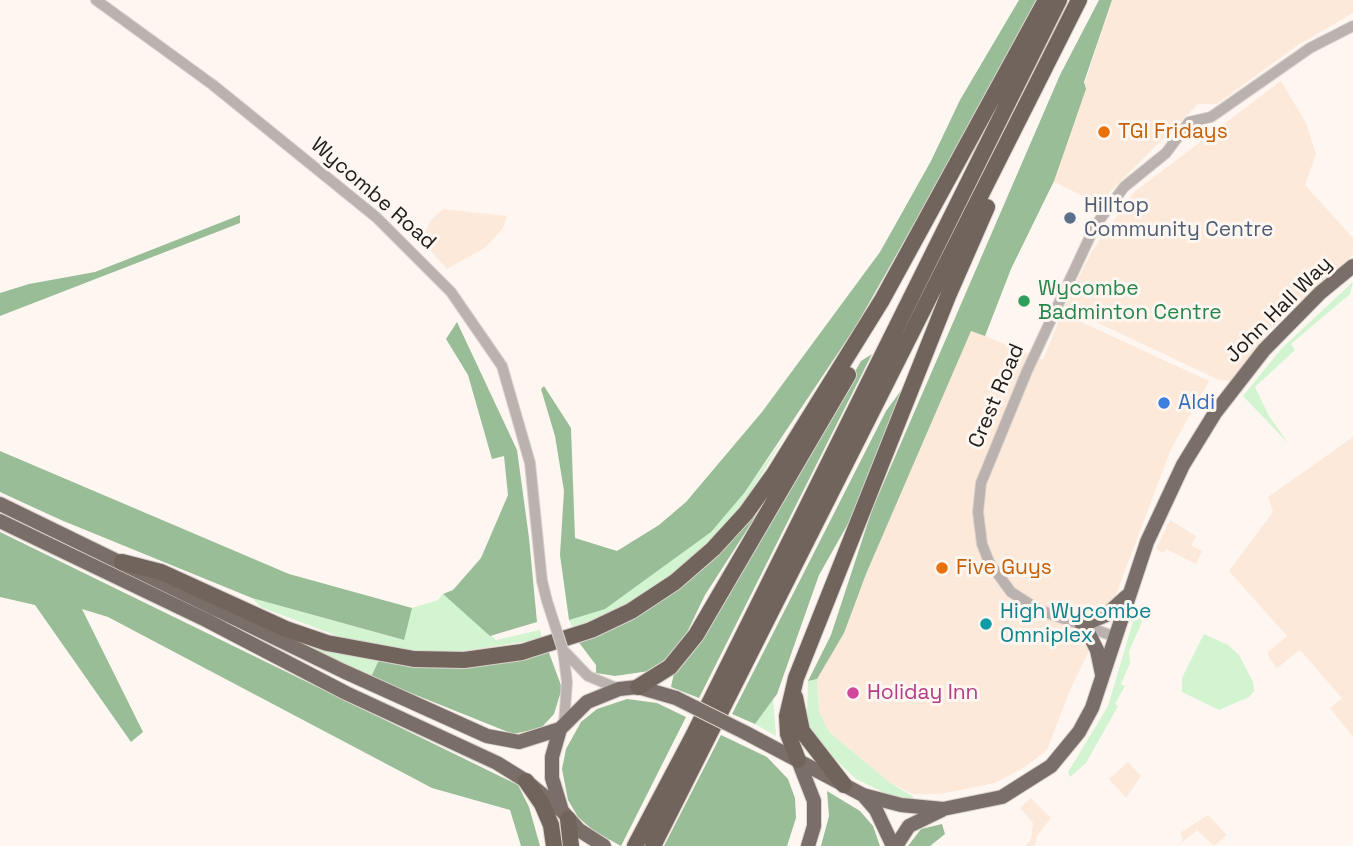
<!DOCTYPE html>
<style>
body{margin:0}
canvas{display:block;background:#fef6f0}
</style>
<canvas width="1353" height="846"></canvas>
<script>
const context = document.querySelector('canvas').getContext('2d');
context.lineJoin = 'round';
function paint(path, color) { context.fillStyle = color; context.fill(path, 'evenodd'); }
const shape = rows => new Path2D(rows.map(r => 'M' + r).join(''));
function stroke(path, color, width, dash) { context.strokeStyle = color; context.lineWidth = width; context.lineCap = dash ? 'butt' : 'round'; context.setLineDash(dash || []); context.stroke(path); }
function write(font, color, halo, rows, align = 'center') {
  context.font = font + ' "Space Grotesk",sans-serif'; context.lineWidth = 6; context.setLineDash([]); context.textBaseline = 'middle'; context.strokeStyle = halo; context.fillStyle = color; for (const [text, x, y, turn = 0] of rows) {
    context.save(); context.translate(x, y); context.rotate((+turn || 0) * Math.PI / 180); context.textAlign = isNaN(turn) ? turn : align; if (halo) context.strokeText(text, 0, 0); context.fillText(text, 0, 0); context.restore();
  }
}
const built = shape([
 [1112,0,1353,0,1353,13,1298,45,1217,104,1198,104,1098,204,1053,181],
 [1281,81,1306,123,1316,154,1305,185,1353,238,1353,255,1272,328,1230,381,1219,380,1064,307,1092,251,1134,192],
 [443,209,507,216,503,228,486,247,447,269,421,240,431,220],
 [1062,313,1209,381,1171,449,1115,597,1070,690,1047,750,1025,767,995,783,941,794,913,794,889,782,829,732,819,712,817,679,844,633,866,574,971,330,1043,360],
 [1353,437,1353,737,1330,708,1342,698,1300,650,1277,668,1269,658,1268,652,1287,636,1229,571,1273,512,1268,497],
 [1170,520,1196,536,1191,545,1202,551,1196,564,1166,549,1164,553,1156,549],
 [1128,762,1141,776,1126,798,1109,779],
 [1031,798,1051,818,1037,836,1035,846,1025,846,1031,840,1033,823,1020,808],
 [1208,815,1227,835,1214,846,1197,830,1179,845,1183,838,1180,833]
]);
const green = shape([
 [1353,282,1350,294,1291,344,1295,350,1255,387,1269,416,1288,443,1243,396,1282,348],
 [786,434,745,502,682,568,629,604,573,628,569,620,605,608,745,492],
 [443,594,496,640,540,630,542,639,443,654,398,649,351,641,261,607,252,598,403,640,412,608,438,600],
 [1137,608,1142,622,1129,651,1130,663,1121,684,1125,686,1115,704,1118,706,1086,763,1070,777,1068,772,1108,706],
 [264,627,379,660,371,677],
 [1204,634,1228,645,1239,655,1253,682,1254,691,1249,697,1219,710,1182,692,1182,678],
 [817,679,819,712,829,732,889,782,914,797,907,801,898,799,856,779,813,738,807,716,808,681],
 [773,699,774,709,776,736,755,724]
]);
const forest = shape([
 [1019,0,1036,0,942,174,856,326,745,492,711,532,605,609,569,620,560,555,564,491,555,436,541,389,544,386,571,428,575,538,617,551,659,525,686,502,762,412,880,252,931,161,960,100],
 [1099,0,1112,0,1084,82,1086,89,1054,181,1011,269,985,336,971,331,866,574,844,633,817,679,808,681,831,635,872,510,1060,75],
 [240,215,240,223,0,316,0,293,29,284,95,272],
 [457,322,517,450,529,538,537,622,490,636,443,594,453,590,481,558,508,495,504,456,492,459,468,375,446,339],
 [872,354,699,698,671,687,674,673,790,486,861,361],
 [911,377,854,513,819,575,777,694,755,724,732,714,886,411],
 [0,451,289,574,412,608,404,640,252,598,61,520,0,492],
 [781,477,705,595,677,653,656,670,615,676,596,673,596,665,577,640,657,601],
 [0,532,518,785,529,807,540,846,521,846,510,810,432,788,108,617,82,609,143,732,131,742,35,605,0,597],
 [548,650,562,688,554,714,541,728,513,734,371,677,379,660],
 [627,699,657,703,686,717,621,846,594,831,578,817,568,800,562,769,566,749,581,722,597,709],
 [721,735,767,757,788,779,795,798,796,818,787,846,664,846],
 [827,791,860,811,873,826,880,846,821,846,829,816],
 [942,824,945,834,930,846,908,846,921,829]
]);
const tertiary = shape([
 [96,0,213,85,376,217,451,292,502,366,530,463,542,581,547,601],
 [1116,637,1039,610,1011,592,989,562,982,544,978,512,981,483,1027,371,1095,226,1124,187,1166,153,1189,122,1211,117,1310,48,1353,26],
 [563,650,567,682,564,724],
 [565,652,588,676,619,689]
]);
const trunk = shape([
 [0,504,343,671,487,736,519,742,560,729],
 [0,521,206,620,346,693,497,763,526,781,562,811],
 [1082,625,1106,615,1127,596],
 [1085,626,1097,650,1102,674],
 [746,733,863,795,876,810,893,846],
 [798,760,814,801,814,826,808,846],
 [863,795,901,805,943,809,1002,797,1051,766,1079,732,1092,708,1147,542,1183,465,1215,413,1264,350,1320,293,1353,266],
 [604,846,579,830,562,811,552,778,552,757,560,729,587,702,619,689,638,687,676,698],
 [896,846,909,826,942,810]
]);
const motorway = shape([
 [122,562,161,572,286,629,327,643,414,659,464,660,522,652,591,630,631,611,675,582,713,549,746,513,774,474,882,300,1046,0],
 [638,687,670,667,696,635,848,375],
 [795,697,802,731,844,785],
 [798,760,788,734,787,716,796,678,948,296,987,207],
 [526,781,542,804,551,825,554,846],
 [568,819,571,846],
 [635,846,692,738,1059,0],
 [653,846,1079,0]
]);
const tertiaryBridge = shape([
 [547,601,563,650]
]);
const trunkBridge = shape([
 [676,698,746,733]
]);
const markers = [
 [1104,132,7,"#e8710a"],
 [1070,218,7,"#5c6f8a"],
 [1024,301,7,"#2e9e5b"],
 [1164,403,7,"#3f7fe0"],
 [942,568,7,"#e8710a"],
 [986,624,7,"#0f9aa8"],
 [853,693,7,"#d1479c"]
];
const foodNames = [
 ["TGI Fridays",1118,132],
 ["Five Guys",956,568]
];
const streetNames = [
 ["Wycombe Road",373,194,41],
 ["John Hall Way",1279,310,-45],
 ["Crest Road",997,396,-67]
];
const serviceNames = [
 ["Hilltop",1084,206],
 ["Community Centre",1084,230]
];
const leisureNames = [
 ["Wycombe",1038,289],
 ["Badminton Centre",1038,313]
];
const shopNames = [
 ["Aldi",1178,403]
];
const cultureNames = [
 ["High Wycombe",1000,612],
 ["Omniplex",1000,636]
];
const hotelNames = [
 ["Holiday Inn",867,693]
];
paint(built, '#fde9da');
paint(green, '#d2f4d0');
paint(forest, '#98bd97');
stroke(tertiary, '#dad3cd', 12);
stroke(trunk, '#dad3cd', 16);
stroke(motorway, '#dad3cd', 18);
stroke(tertiary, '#b9b2af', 10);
stroke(trunk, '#7a6e68', 14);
stroke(motorway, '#71645d', 16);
stroke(tertiaryBridge, '#dad3cd', 12, []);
stroke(trunkBridge, '#dad3cd', 16, []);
stroke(tertiaryBridge, '#b9b2af', 10);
stroke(trunkBridge, '#7a6e68', 14);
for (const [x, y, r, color] of markers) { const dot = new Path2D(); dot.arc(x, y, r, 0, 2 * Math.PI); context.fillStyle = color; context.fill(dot); stroke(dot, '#fef6f0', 2.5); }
write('21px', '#c56008', '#fef6f0', foodNames, 'left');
write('21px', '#1f1b17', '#fef6f0', streetNames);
write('21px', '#4e5e75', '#fef6f0', serviceNames, 'left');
write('21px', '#27864d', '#fef6f0', leisureNames, 'left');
write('21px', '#366cbe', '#fef6f0', shopNames, 'left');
write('21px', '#0d838f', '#fef6f0', cultureNames, 'left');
write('21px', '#b23c85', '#fef6f0', hotelNames, 'left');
</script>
